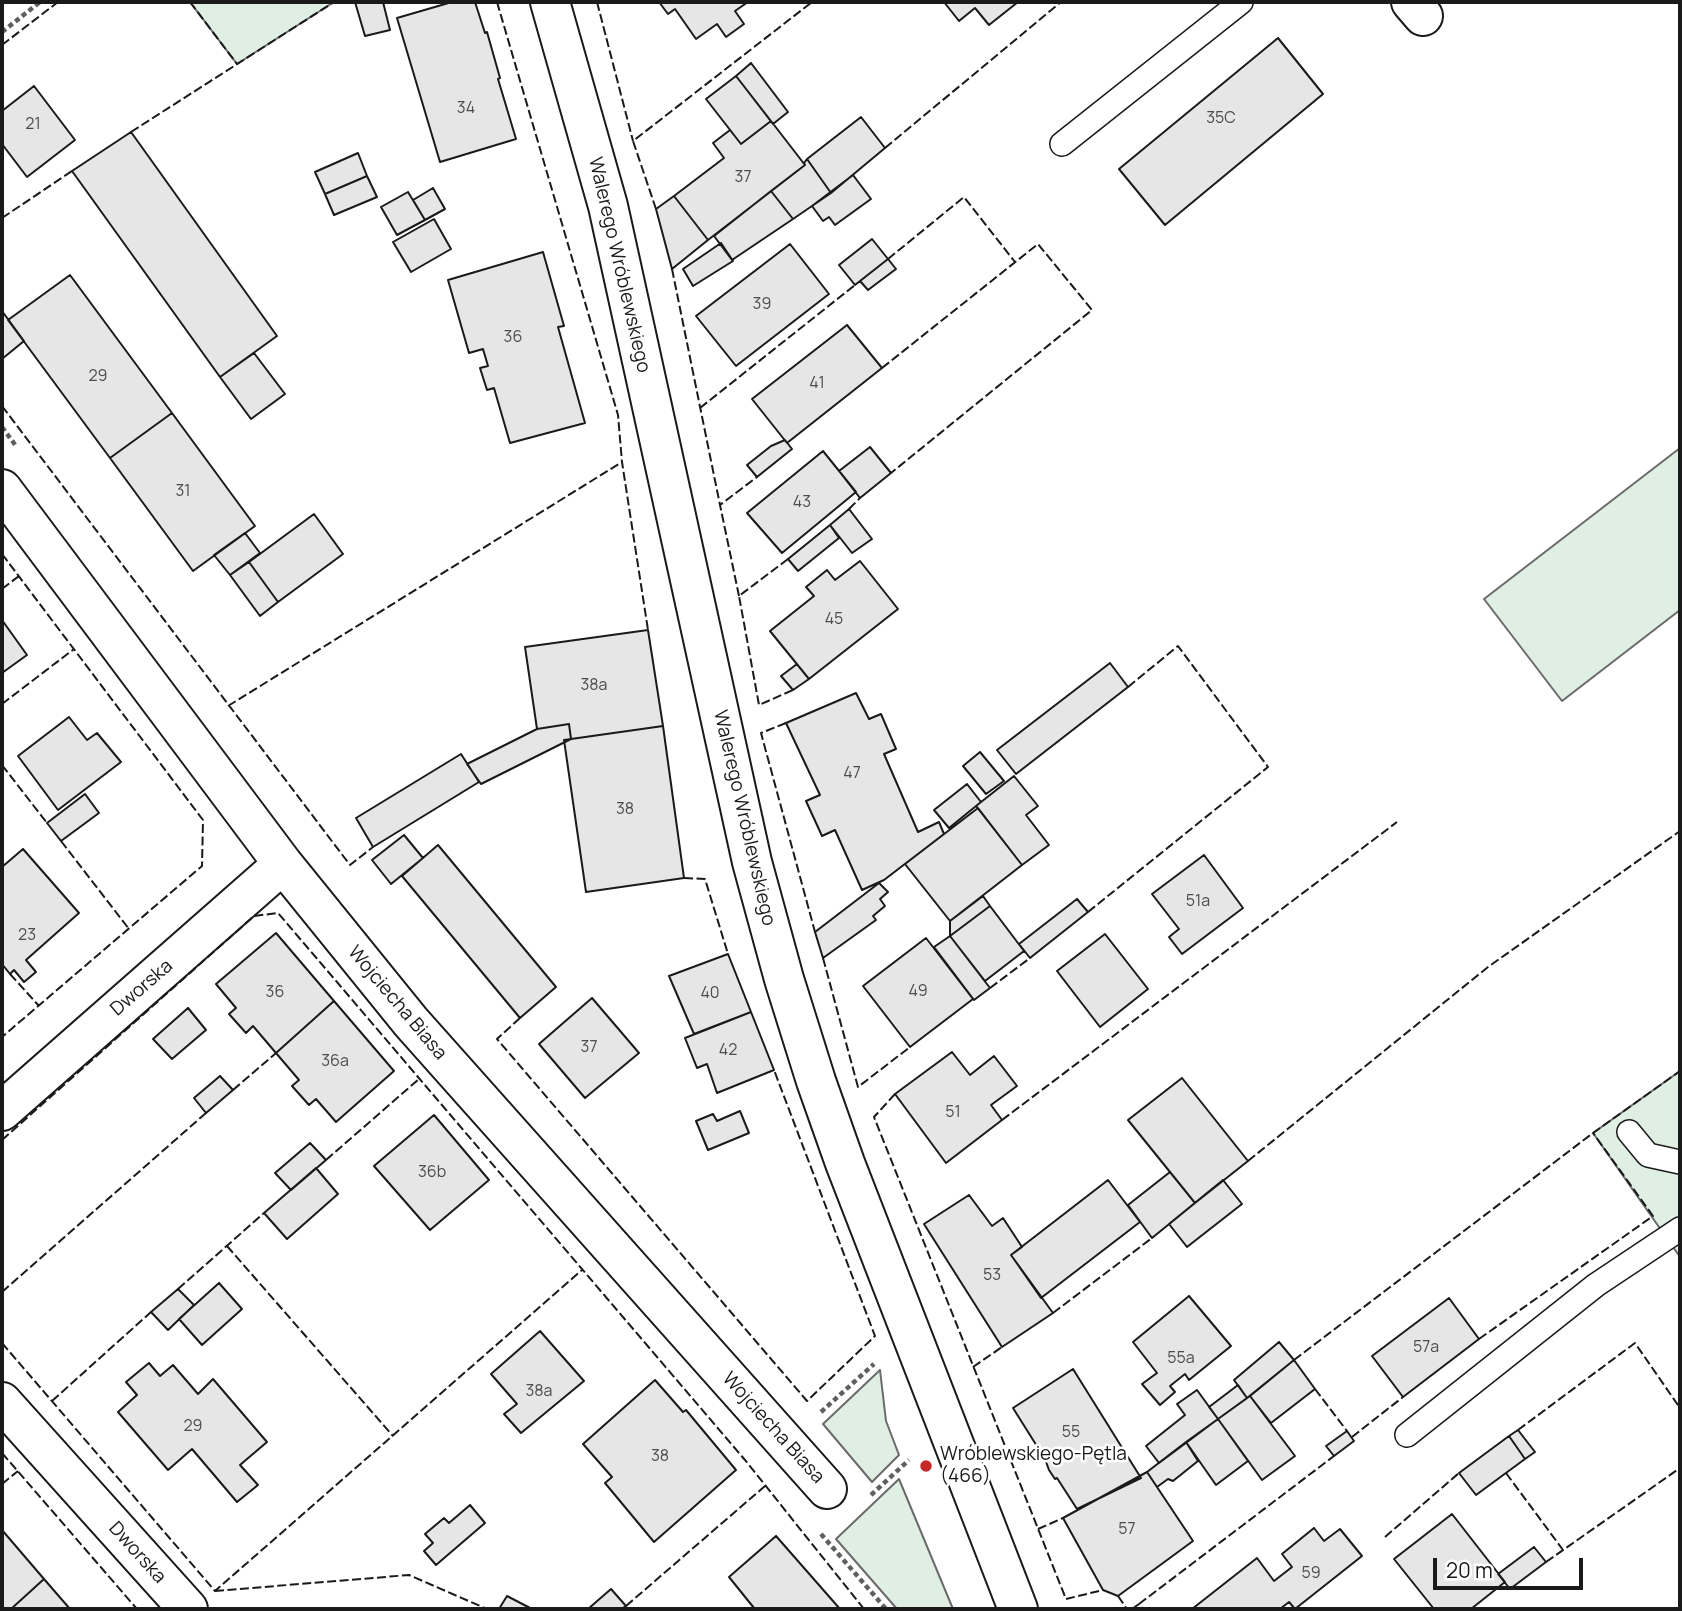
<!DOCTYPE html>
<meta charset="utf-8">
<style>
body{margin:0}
#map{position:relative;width:1682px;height:1611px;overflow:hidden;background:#fff;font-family:Manrope,sans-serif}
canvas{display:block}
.frame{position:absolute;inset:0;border:4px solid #1a1a1a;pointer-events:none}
.scale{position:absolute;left:1433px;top:1558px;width:150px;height:32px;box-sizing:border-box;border:4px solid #1a1a1a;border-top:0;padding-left:9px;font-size:21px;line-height:24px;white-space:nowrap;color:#1a1a1a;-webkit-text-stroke:5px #fff;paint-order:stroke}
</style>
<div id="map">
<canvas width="1682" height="1611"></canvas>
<div class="frame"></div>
<div class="scale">20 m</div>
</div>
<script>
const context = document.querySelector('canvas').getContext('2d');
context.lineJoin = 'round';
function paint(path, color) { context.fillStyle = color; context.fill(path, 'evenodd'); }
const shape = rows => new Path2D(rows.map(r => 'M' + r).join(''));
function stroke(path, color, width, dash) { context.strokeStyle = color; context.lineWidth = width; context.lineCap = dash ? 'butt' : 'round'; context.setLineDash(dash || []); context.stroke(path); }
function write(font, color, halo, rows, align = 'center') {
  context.font = font + ' Manrope,sans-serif'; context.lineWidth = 5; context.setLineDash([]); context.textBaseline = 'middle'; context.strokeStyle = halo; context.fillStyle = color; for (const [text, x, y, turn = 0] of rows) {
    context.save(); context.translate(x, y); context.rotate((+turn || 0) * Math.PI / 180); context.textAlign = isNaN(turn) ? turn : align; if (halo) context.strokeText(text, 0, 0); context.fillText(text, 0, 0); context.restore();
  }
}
const green = shape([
 [190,2,334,2,237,64,190,2],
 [1680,448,1680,610,1562,701,1484,599,1680,448],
 [1680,1071,1680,1257,1593,1133,1680,1071],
 [880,1370,886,1421,899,1455,872,1482,823,1424,880,1370],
 [899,1479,953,1609,897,1609,836,1539,899,1479]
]);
const building = shape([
 [355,2,383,2,390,30,365,36,355,2],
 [452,2,475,2,485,33,487,32,500,78,498,79,516,139,440,162,397,18,452,2],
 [659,2,748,2,735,11,744,24,726,37,717,24,696,39,675,9,668,14,659,2],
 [944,2,1018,2,989,25,975,8,959,21,944,2],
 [1278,38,1323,94,1165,225,1119,169,1278,38],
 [751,63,788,112,773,124,736,76,751,63],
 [736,76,771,121,741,144,706,99,736,76],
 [34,86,75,140,27,177,2,144,2,111,34,86],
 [861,117,885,148,831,193,807,159,861,117],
 [771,121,805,165,708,240,674,196,724,158,713,143,730,130,741,144,771,121],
 [131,132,277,336,220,377,72,171,131,132],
 [358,153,367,176,325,194,315,172,358,153],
 [807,159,831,193,793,219,771,191,805,165,804,163,807,159],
 [853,175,871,199,835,225,829,217,823,221,812,206,853,175],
 [367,176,377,197,334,215,325,194,367,176],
 [433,188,445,209,425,220,413,200,433,188],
 [771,191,793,219,732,260,714,236,771,191],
 [408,192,425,220,397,235,381,207,408,192],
 [674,196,708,240,672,269,656,209,674,196],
 [434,219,451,249,411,272,393,242,434,219],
 [872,239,888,259,855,285,839,265,872,239],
 [721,243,733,261,693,286,683,269,721,243],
 [790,244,829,294,736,366,696,316,790,244],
 [543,252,564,326,558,327,585,423,510,443,494,388,487,390,480,368,488,366,483,349,469,353,448,280,543,252],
 [888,259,896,269,868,290,860,281,888,259],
 [70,275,172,413,110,458,8,320,70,275],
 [2,311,24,341,2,359,2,311],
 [847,325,882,368,787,443,752,399,847,325],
 [254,353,285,394,251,419,220,377,254,353],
 [172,413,255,526,193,571,110,458,172,413],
 [785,440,792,449,757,477,747,465,771,446,785,440],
 [870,447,891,473,860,498,839,471,870,447],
 [823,451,856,492,782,553,747,513,823,451],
 [849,509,872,539,852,553,830,525,849,509],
 [314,514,343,554,278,602,249,562,314,514],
 [830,525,839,538,798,571,788,559,830,525],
 [245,533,260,553,230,575,214,555,245,533],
 [860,561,898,609,809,679,770,631,814,596,806,587,827,570,835,580,860,561],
 [249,562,278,602,260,616,230,575,249,562],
 [2,620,27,655,2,673,2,620],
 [648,630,663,726,571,739,569,724,537,729,525,647,648,630],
 [1110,663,1128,687,1016,774,997,750,1110,663],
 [797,664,809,679,793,690,781,676,797,664],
 [856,693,869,719,881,714,896,749,884,754,918,832,939,822,944,834,884,880,862,890,835,830,822,836,806,801,820,795,786,723,856,693],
 [69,717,87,740,97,733,121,762,58,810,18,756,69,717],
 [569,724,571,739,481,784,467,764,537,729,569,724],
 [663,726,684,878,586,892,564,740,663,726],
 [980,752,1004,781,986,794,963,766,980,752],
 [461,754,479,782,373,847,356,818,461,754],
 [1014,776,1038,806,1026,815,1049,845,1022,865,976,806,1014,776],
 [967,784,981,802,949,828,934,810,967,784],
 [85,794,99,813,61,841,47,823,85,794],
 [978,808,1022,865,950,921,905,864,978,808],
 [404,835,423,858,391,884,372,860,404,835],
 [438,845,556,987,520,1018,402,876,438,845],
 [23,849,79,913,26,960,36,972,24,982,14,970,10,974,2,964,2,867,23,849],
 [1204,855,1243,908,1182,954,1169,937,1179,929,1152,894,1204,855],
 [879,883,888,892,880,899,885,906,873,916,876,920,823,958,815,932,879,883],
 [983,896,990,906,950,936,950,921,983,896],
 [1077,899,1088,912,1030,958,1019,944,1077,899],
 [990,906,1024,951,985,981,950,936,990,906],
 [276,933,334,1001,276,1053,253,1026,246,1033,229,1014,236,1008,216,984,276,933],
 [1105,934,1148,989,1100,1027,1057,971,1105,934],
 [950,936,990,988,974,1000,934,947,950,936],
 [926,938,973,999,910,1047,863,986,926,938],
 [728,954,751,1012,694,1034,669,976,728,954],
 [592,998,639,1053,585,1098,539,1044,592,998],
 [334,1001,394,1071,336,1122,316,1099,309,1105,292,1086,299,1080,276,1053,334,1001],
 [188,1008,206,1030,172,1059,153,1039,188,1008],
 [751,1012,774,1070,717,1093,707,1064,697,1068,685,1038,751,1012],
 [952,1052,970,1075,994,1056,1017,1086,991,1105,1002,1120,946,1163,895,1094,952,1052],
 [220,1076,233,1090,206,1113,194,1098,220,1076],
 [1182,1078,1248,1161,1195,1203,1128,1120,1182,1078],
 [740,1111,749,1133,708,1150,696,1121,713,1114,717,1121,740,1111],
 [434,1115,489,1180,430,1230,374,1166,434,1115],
 [310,1143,326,1160,291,1190,275,1173,310,1143],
 [316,1168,338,1194,287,1239,264,1213,316,1168],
 [1170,1172,1195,1203,1152,1238,1128,1205,1170,1172],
 [1108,1180,1140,1222,1041,1298,1011,1255,1108,1180],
 [1223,1180,1242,1204,1187,1247,1169,1224,1223,1180],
 [969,1195,992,1226,1003,1218,1022,1247,1011,1255,1053,1313,1002,1347,924,1224,969,1195],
 [219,1283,242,1309,202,1345,179,1319,219,1283],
 [178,1289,194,1305,168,1330,151,1312,178,1289],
 [1189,1296,1231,1346,1189,1380,1185,1374,1170,1386,1175,1392,1160,1405,1142,1384,1157,1373,1133,1342,1189,1296],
 [1449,1298,1479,1339,1403,1397,1372,1356,1449,1298],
 [540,1331,584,1381,521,1433,504,1414,517,1404,491,1374,540,1331],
 [1279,1342,1294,1360,1247,1398,1234,1380,1279,1342],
 [1294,1360,1315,1389,1271,1423,1250,1396,1294,1360],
 [149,1363,160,1376,173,1365,198,1394,213,1379,267,1442,240,1465,258,1485,237,1502,192,1449,168,1470,118,1412,137,1395,126,1382,149,1363],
 [1073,1369,1141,1478,1077,1509,1057,1478,1055,1479,1049,1470,1045,1459,1013,1408,1073,1369],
 [655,1380,683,1412,686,1410,736,1470,654,1542,605,1483,612,1477,583,1444,655,1380],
 [1238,1385,1247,1398,1218,1419,1209,1407,1238,1385],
 [1197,1390,1218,1419,1159,1463,1146,1446,1185,1415,1177,1404,1197,1390],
 [1250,1396,1295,1456,1262,1480,1218,1419,1250,1396],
 [1218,1419,1248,1461,1216,1485,1186,1442,1218,1419],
 [1518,1430,1535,1452,1525,1459,1509,1436,1518,1430],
 [1347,1431,1354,1441,1334,1456,1326,1446,1347,1431],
 [1509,1436,1525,1459,1476,1495,1459,1473,1509,1436],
 [1186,1442,1198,1461,1173,1481,1168,1479,1157,1487,1147,1472,1186,1442],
 [1147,1472,1193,1541,1118,1596,1103,1590,1063,1518,1147,1472],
 [470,1505,485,1523,436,1565,424,1551,433,1543,425,1534,444,1518,449,1523,470,1505],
 [1452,1514,1505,1582,1471,1609,1434,1609,1394,1559,1452,1514],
 [1314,1528,1324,1541,1340,1529,1362,1556,1295,1609,1289,1602,1280,1609,1192,1609,1257,1558,1274,1581,1292,1567,1282,1554,1314,1528],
 [2,1530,44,1579,11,1609,2,1609,2,1530],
 [776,1536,840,1609,752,1609,754,1608,729,1577,776,1536],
 [1534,1547,1546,1562,1510,1589,1498,1574,1534,1547],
 [44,1579,70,1609,11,1609,44,1579],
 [611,1589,626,1606,621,1609,588,1609,611,1589],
 [507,1596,532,1609,499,1609,507,1596]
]);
const path = shape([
 [2,32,40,2],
 [2,427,16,446],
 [821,1412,874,1364],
 [871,1495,909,1460],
 [821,1534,886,1609]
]);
const service = shape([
 [1062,144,1241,2],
 [1629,1132,1648,1155,1680,1162],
 [1407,1435,1596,1285,1680,1229]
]);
const minor = shape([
 [550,2,608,206,752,862,784,979,816,1081,845,1163,1018,1609],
 [1411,2,1423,16],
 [2,489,283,864,411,1022,827,1489],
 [2,1111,283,864],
 [2,1402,188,1609]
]);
const fence = shape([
 [190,2,237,64],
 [497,2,618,415,622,462,648,630],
 [597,2,633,141],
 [2,45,58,2],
 [131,132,334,2],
 [885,148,1061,2],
 [656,209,633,141,812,2],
 [2,218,72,171],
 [888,259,964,197,1015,262],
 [672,269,720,505],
 [882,368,1038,244,1092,310,891,473],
 [2,406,350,865,373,847],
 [700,408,855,285],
 [849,509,860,498],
 [2,554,203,820,202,866,2,1037],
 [788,559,739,596,759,705,793,690],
 [2,589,19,576],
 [739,596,720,505,757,477],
 [2,704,74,649],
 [228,706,622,462],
 [786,723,761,733,815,932],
 [2,765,47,823],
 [61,841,129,929],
 [684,878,705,879,728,954],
 [1088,912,1268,767,1178,646,1128,687],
 [823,958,858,1087,910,1047],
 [10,974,39,1006],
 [990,988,1030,958],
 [520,1018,497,1039,807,1401,875,1336,774,1070],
 [233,1090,276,1053],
 [895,1094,874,1117,1066,1599,1103,1590],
 [1002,1120,1397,822],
 [2,1140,254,916,278,913,745,1460,864,1609],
 [326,1160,419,1079],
 [1248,1161,1488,967,1680,831],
 [227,1246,393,1436],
 [178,1289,264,1213],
 [2,1292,206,1113],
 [1053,1313,1152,1238],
 [1479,1339,1653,1216,1593,1133],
 [2,1343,215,1591,582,1270],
 [1294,1360,1593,1133,1680,1071],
 [973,1367,1002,1347],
 [1315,1389,1347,1431],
 [52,1401,151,1312],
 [1518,1430,1635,1343,1680,1408],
 [1352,1437,1403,1397],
 [2,1453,137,1609],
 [1506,1473,1563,1550],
 [2,1484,18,1471],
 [1038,1529,1063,1518],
 [1385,1537,1459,1473],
 [1546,1562,1680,1468],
 [215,1591,409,1575,487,1609],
 [1118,1596,1127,1609],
 [1139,1604,1334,1456],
 [626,1606,765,1486],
 [1132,1609,1139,1604,1143,1609],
 [1343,1609,1346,1609]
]);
const markers = [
 [926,1466,7,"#c62828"]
];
const numberNames = [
 ["34",466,109],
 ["35C",1221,119],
 ["21",33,125],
 ["37",743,178],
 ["39",762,305],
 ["36",513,338],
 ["29",98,377],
 ["41",817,384],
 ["31",183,492],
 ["43",802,503],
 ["45",834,620],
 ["38a",594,686],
 ["47",852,774],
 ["38",625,810],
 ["51a",1198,902],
 ["23",27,936],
 ["49",918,992],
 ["36",275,993],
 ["40",710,994],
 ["37",589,1048],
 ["42",728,1051],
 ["36a",335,1062],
 ["51",953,1113],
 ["36b",432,1173],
 ["53",992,1276],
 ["57a",1426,1348],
 ["55a",1181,1359],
 ["38a",539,1392],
 ["29",193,1427],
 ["55",1071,1433],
 ["38",660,1457],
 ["57",1127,1530],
 ["59",1311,1574]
];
const streetNames = [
 ["Walerego Wróblewskiego",619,265,77],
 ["Walerego Wróblewskiego",744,818,77],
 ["Dworska",142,988,-41],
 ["Wojciecha Biasa",397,1003,50],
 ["Wojciecha Biasa",773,1428,48],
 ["Dworska",137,1553,48]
];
const poiNames = [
 ["Wróblewskiego-Pętla",940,1455],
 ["(466)",940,1477]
];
paint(green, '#e0efe3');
stroke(green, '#6a6a6a', 2);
paint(building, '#e6e6e6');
stroke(building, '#1a1a1a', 2);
stroke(service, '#1a1a1a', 26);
stroke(minor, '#1a1a1a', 42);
stroke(path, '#5f5f5f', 4.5, [5, 3.5]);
stroke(service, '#fff', 23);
stroke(minor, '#fff', 38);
stroke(fence, '#1a1a1a', 2, [9, 3.5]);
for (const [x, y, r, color] of markers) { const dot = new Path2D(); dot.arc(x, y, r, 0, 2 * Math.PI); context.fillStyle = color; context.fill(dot); stroke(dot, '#fff', 2.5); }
write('16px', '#4d4d4d', null, numberNames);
write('19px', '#1a1a1a', '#fff', streetNames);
write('19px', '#1a1a1a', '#fff', poiNames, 'left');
</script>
